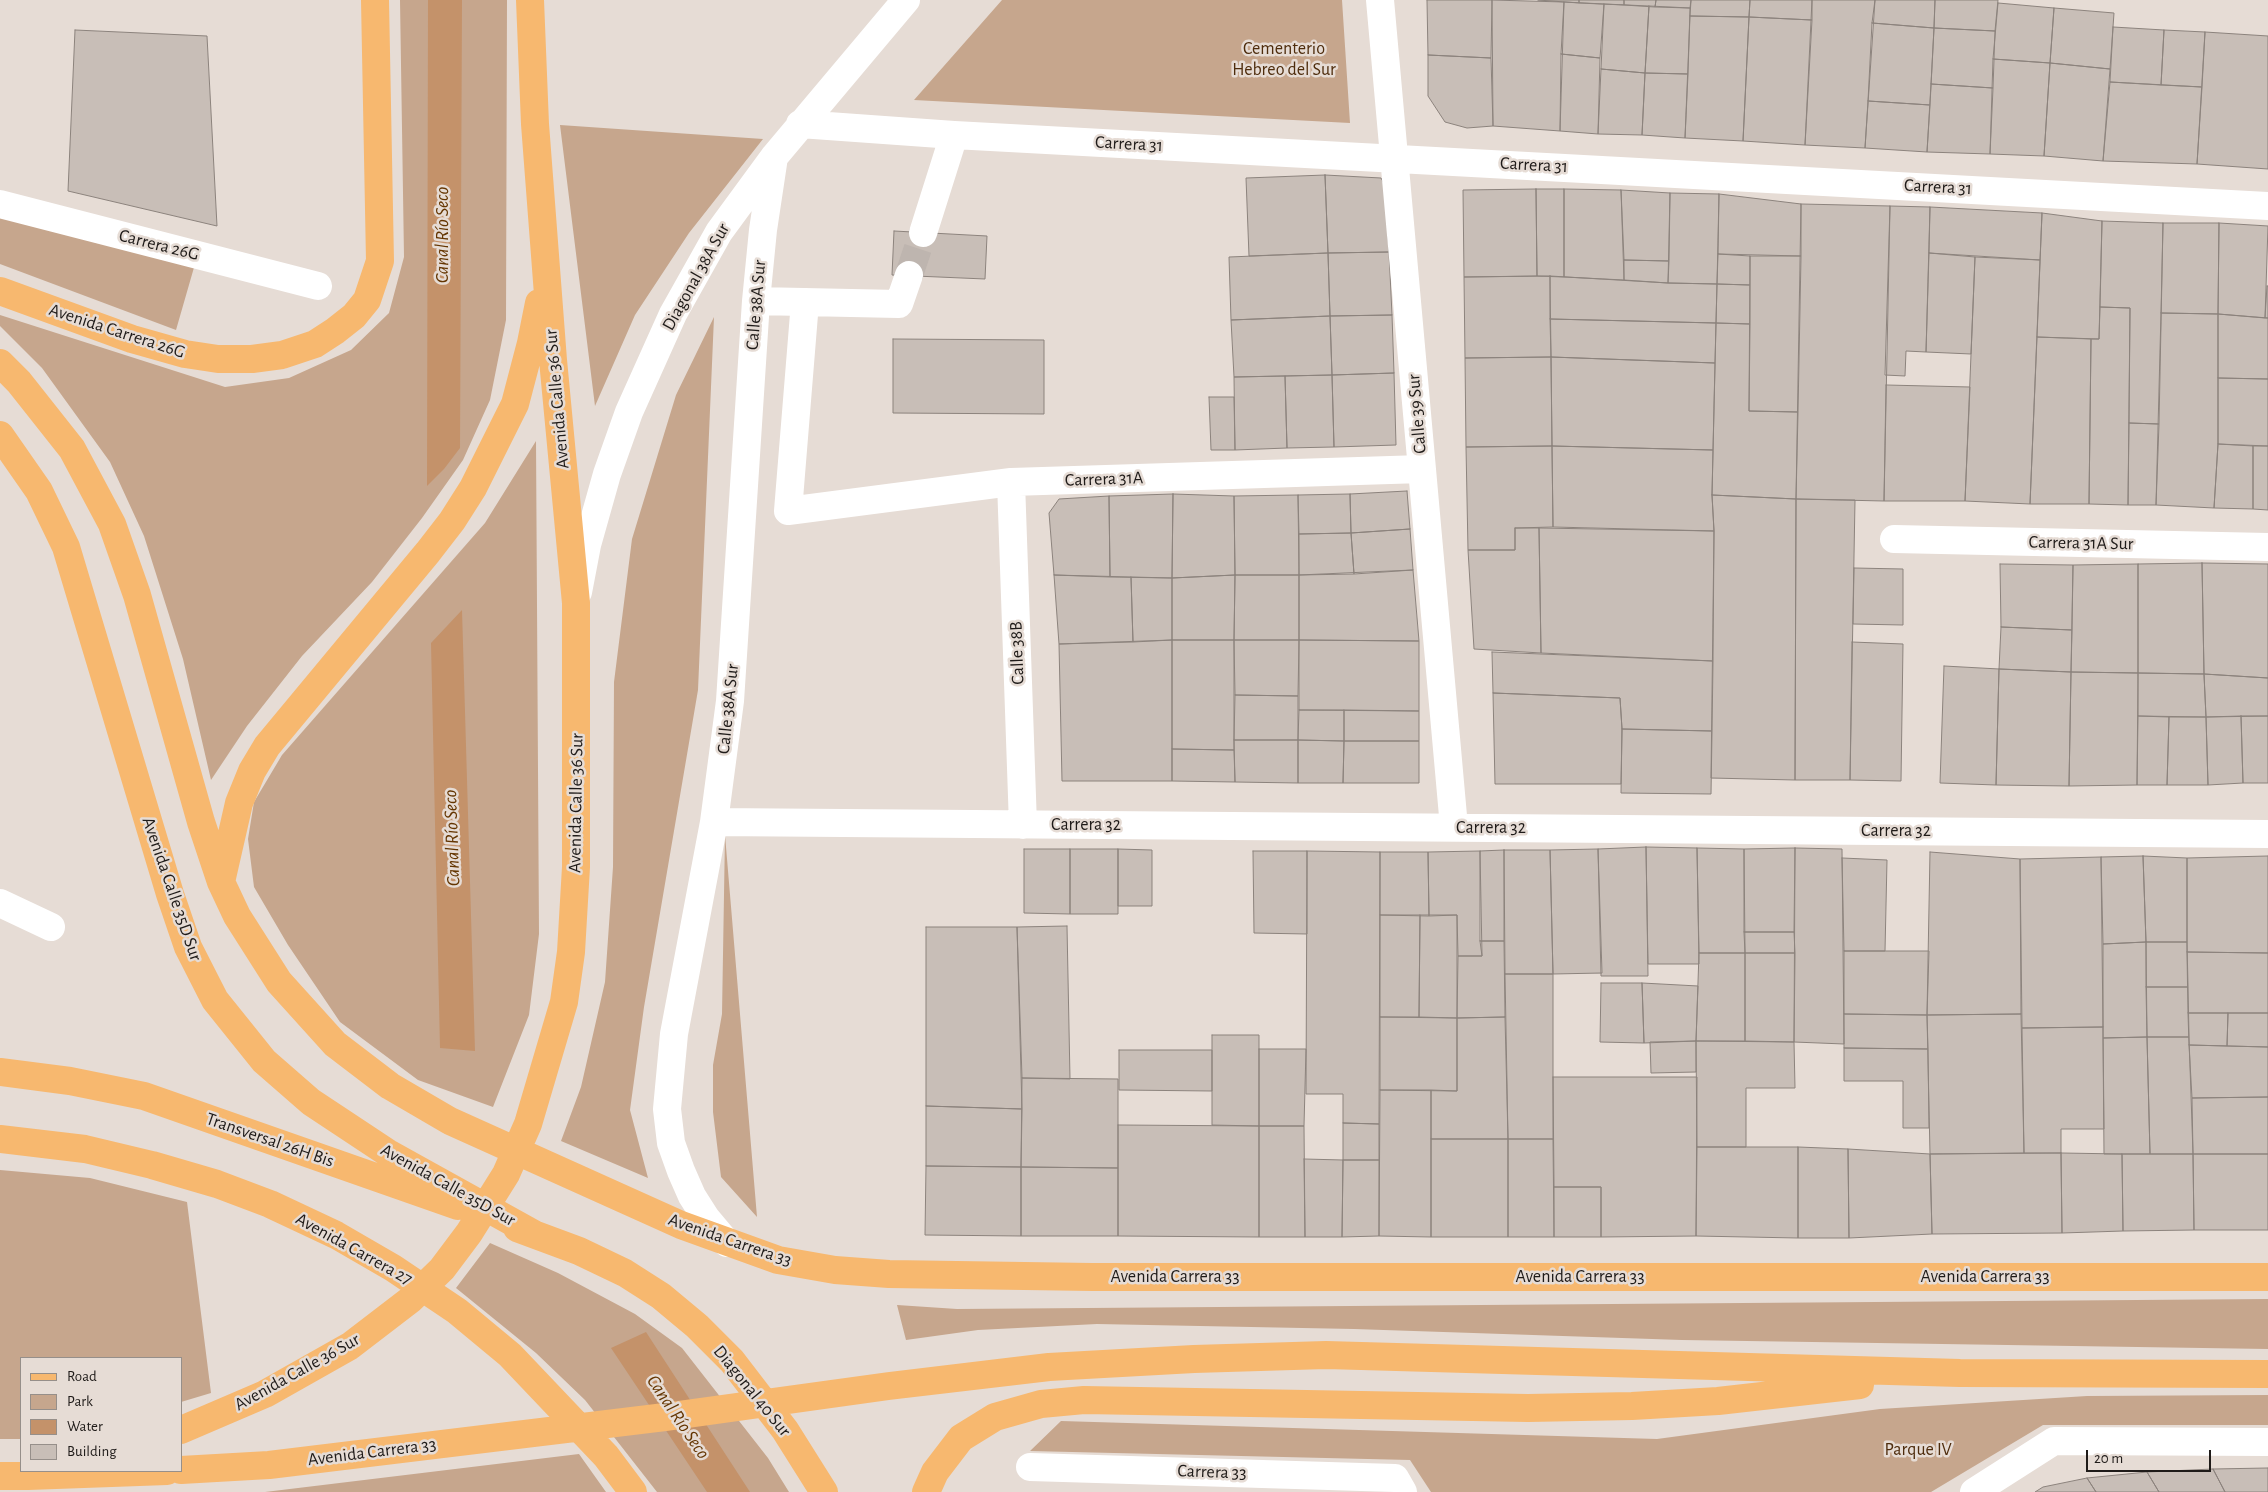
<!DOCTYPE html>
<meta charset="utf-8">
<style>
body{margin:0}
#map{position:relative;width:2268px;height:1492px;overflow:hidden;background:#e6dcd5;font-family:"Alegreya Sans",sans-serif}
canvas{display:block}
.legend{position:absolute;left:20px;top:1357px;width:162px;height:115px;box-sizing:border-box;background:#e6dcd5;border:1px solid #968f8a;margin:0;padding:6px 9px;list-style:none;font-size:15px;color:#1f1b19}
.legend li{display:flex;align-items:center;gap:10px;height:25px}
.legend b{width:25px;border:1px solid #968f8a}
.scale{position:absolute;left:2086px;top:1450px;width:125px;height:22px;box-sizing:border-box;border:2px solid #1f1b19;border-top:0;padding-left:6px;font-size:15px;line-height:18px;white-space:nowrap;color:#1f1b19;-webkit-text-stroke:4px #e6dcd5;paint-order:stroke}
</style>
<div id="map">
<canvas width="2268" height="1492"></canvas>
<ul class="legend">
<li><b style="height:6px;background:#f7b86f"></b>Road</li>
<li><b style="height:14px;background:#c6a68d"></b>Park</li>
<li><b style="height:14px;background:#c4926a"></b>Water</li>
<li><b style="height:14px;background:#c8beb7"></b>Building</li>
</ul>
<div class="scale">20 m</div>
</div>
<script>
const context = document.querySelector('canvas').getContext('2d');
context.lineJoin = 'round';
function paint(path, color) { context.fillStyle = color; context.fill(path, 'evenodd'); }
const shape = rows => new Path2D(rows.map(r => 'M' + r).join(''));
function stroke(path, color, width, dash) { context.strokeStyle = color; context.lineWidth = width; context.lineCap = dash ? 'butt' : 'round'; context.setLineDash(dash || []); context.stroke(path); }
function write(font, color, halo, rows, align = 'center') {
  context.font = font + ' "Alegreya Sans",sans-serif'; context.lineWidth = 5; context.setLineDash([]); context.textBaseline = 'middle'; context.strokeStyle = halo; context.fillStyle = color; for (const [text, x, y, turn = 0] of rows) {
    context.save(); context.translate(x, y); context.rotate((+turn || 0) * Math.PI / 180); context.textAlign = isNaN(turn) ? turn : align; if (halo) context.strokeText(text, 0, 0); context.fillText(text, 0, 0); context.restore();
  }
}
const green = shape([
 [400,0,507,0,506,320,490,400,463,460,422,518,372,582,302,656,247,726,211,780,183,659,144,536,110,462,42,368,0,326,0,315,225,387,289,378,351,350,389,313,404,257],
 [1002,0,1342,0,1350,123,914,100],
 [560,125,763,139,689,233,635,315,595,406],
 [0,215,195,264,176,330,0,264],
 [714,317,698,690,644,1007,630,1110,648,1178,561,1141,581,1087,605,982,613,867,614,682,632,539,676,395],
 [536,441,539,934,529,1015,493,1107,418,1080,340,1022,288,945,254,887,248,839,254,802,282,755,485,523],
 [725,835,757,1217,721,1177,713,1112,713,1065,722,1014],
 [0,1170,90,1178,187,1202,211,1393,181,1402,181,1358,21,1358,21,1439,0,1439],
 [490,1243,558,1273,635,1314,682,1348,768,1458,789,1492,657,1492,585,1400,536,1353,456,1288],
 [2268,1299,2268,1349,1682,1340,1354,1329,1097,1324,978,1330,906,1340,897,1305,957,1309],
 [2268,1395,2268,1425,2043,1425,1931,1492,1431,1492,1410,1460,1030,1451,1061,1421,1657,1439,1880,1409,2087,1396],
 [579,1454,606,1492,262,1492,265,1492]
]);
const water = shape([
 [428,0,462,0,460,448,444,469,427,486],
 [462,610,475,1051,440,1048,431,643],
 [646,1332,750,1492,707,1492,611,1348]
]);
const building = shape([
 [1427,0,1492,0,1491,58,1428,55,1427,0],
 [1492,0,1564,2,1560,131,1493,126,1492,0],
 [1538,0,1579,0,1579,3,1538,0],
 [1579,0,1624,0,1624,5,1579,3,1579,0],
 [1624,0,1656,0,1655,7,1624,5,1624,0],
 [1656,0,1691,0,1690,8,1655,7,1656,0],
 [1691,0,1750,0,1749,17,1690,16,1691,0],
 [1750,0,1812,0,1812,20,1749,17,1750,0],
 [1812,0,1875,0,1865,148,1805,145,1812,0],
 [1875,0,1935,0,1934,28,1872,23,1875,0],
 [1935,0,1998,0,1995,31,1934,28,1935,0],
 [1564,2,1604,4,1600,58,1561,54,1564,2],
 [1998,3,2054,8,2050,63,1993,59,1998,3],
 [1604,4,1649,6,1645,73,1601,69,1604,4],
 [1649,6,1690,8,1688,74,1645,73,1649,6],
 [2054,8,2114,13,2110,69,2050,63,2054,8],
 [1690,16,1749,17,1743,141,1685,138,1690,16],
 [1749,17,1812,20,1805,145,1743,141,1749,17],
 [1872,23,1934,28,1930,105,1868,101,1872,23],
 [2113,27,2164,30,2161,85,2110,82,2113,27],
 [1934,28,1995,31,1993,88,1931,84,1934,28],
 [75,30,207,36,217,226,68,191,75,30],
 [2164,30,2205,32,2202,87,2161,85,2164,30],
 [2205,32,2268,36,2268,169,2197,164,2205,32],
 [1561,54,1600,58,1598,134,1560,131,1561,54],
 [1428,55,1491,58,1493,126,1467,128,1445,122,1428,96,1428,55],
 [1993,59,2050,63,2044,156,1990,154,1993,59],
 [2050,63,2110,69,2103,161,2044,156,2050,63],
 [1601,69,1645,73,1642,135,1598,134,1601,69],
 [1645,73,1688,74,1685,138,1642,135,1645,73],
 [2110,82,2202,87,2197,164,2103,161,2110,82],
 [1931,84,1993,88,1990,154,1927,152,1931,84],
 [1868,101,1930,105,1927,152,1865,148,1868,101],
 [1325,175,1328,253,1249,256,1246,178,1325,175],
 [1325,175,1381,178,1385,185,1389,252,1328,253,1325,175],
 [1536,189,1564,189,1564,277,1537,276,1536,189],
 [1536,189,1537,276,1464,277,1463,190,1536,189],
 [1564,189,1621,190,1624,280,1564,277,1564,189],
 [1621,190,1670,193,1669,261,1624,260,1621,190],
 [1670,193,1719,194,1717,284,1668,283,1670,193],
 [1719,194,1801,204,1801,256,1718,254,1719,194],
 [1801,204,1890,206,1884,501,1796,499,1801,204],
 [1890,206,1930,207,1926,352,1906,351,1905,376,1885,375,1890,206],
 [1930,207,2042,213,2040,260,1929,253,1930,207],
 [2042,213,2102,221,2099,339,2037,337,2042,213],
 [2102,221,2163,223,2159,424,2129,423,2130,308,2100,307,2102,221],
 [2163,223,2219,223,2218,314,2161,313,2163,223],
 [2219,223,2268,226,2265,318,2218,314,2219,223],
 [894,231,987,236,985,279,892,275,894,231],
 [1389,252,1392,315,1330,316,1328,253,1389,252],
 [1328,253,1330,316,1231,320,1229,257,1328,253],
 [1929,253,1975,257,1971,354,1926,352,1929,253],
 [1718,254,1750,256,1750,285,1717,284,1718,254],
 [1750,256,1801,256,1798,412,1749,411,1750,256],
 [1975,257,2040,260,2030,504,1965,501,1975,257],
 [1624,260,1669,261,1668,283,1624,280,1624,260],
 [1550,276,1668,283,1717,284,1716,323,1550,319,1550,276],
 [1550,276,1551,357,1465,358,1464,277,1550,276],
 [1717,284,1750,285,1750,324,1716,323,1717,284],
 [2267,286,2268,286,2268,318,2265,318,2267,286],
 [2100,307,2130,308,2128,505,2089,504,2091,339,2099,339,2100,307],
 [2161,313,2218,314,2218,444,2214,508,2156,505,2161,313],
 [2218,314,2268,318,2268,379,2218,378,2218,314],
 [1392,315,1394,373,1332,375,1330,316,1392,315],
 [1330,316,1332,375,1234,377,1231,320,1330,316],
 [1550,319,1716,323,1715,363,1551,357,1550,319],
 [1716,323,1750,324,1749,411,1798,412,1796,499,1712,495,1716,323],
 [2037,337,2091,339,2089,504,2030,504,2037,337],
 [893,339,1044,340,1044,414,893,413,893,339],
 [1551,357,1715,363,1713,450,1552,446,1551,357],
 [1551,357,1552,446,1466,447,1465,358,1551,357],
 [1394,373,1396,445,1334,447,1332,375,1394,373],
 [1332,375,1334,447,1287,448,1285,376,1332,375],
 [1285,376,1287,448,1235,450,1234,377,1285,376],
 [2218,378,2268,379,2268,446,2218,444,2218,378],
 [1886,385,1970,387,1965,501,1884,501,1886,385],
 [1209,397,1234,397,1235,450,1211,450,1209,397],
 [2129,423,2159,424,2156,505,2128,505,2129,423],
 [2218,444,2253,446,2253,509,2214,508,2218,444],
 [1552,446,1713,450,1712,495,1714,531,1553,527,1552,446],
 [1552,446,1553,527,1515,528,1515,550,1468,550,1466,447,1552,446],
 [2253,446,2268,446,2268,510,2253,509,2253,446],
 [1407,491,1410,529,1351,533,1350,494,1407,491],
 [1173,494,1234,496,1235,575,1172,578,1173,494],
 [1173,494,1172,578,1110,577,1109,496,1173,494],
 [1350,494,1351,533,1299,534,1298,495,1350,494],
 [1298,495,1299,575,1235,575,1234,496,1298,495],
 [1712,495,1796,499,1795,780,1711,778,1714,531,1712,495],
 [1109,496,1110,577,1054,575,1049,513,1059,499,1109,496],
 [1796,499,1855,500,1850,780,1795,780,1796,499],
 [1515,528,1539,528,1541,653,1474,649,1468,550,1515,550,1515,528],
 [1539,528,1714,531,1713,661,1541,653,1539,528],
 [1410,529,1413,570,1354,574,1351,533,1410,529],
 [1351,533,1354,574,1299,575,1299,534,1351,533],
 [2202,563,2204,674,2138,673,2138,564,2202,563],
 [2202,563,2268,564,2268,678,2204,674,2202,563],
 [2000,564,2073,565,2072,630,2001,627,2000,564],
 [2138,564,2138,673,2071,672,2073,565,2138,564],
 [1854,568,1903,569,1903,625,1853,624,1854,568],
 [1413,570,1419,641,1299,640,1299,575,1413,570],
 [1054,575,1131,577,1133,642,1059,644,1054,575],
 [1235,575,1299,575,1299,640,1234,640,1235,575],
 [1235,575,1234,640,1172,640,1172,578,1235,575],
 [1131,577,1172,578,1172,640,1133,642,1131,577],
 [2001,627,2072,630,2071,672,1999,669,2001,627],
 [1172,640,1234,640,1234,750,1172,749,1172,640],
 [1172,640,1172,781,1062,781,1059,644,1172,640],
 [1234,640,1299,640,1298,696,1235,695,1234,640],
 [1299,640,1419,641,1419,711,1299,710,1299,640],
 [1852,642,1903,644,1901,781,1850,780,1852,642],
 [1492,652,1713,661,1712,731,1622,729,1620,698,1493,693,1492,652],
 [1944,666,1999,669,1996,785,1940,783,1944,666],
 [1999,669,2071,672,2069,786,1996,785,1999,669],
 [2071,672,2138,673,2137,785,2069,786,2071,672],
 [2138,673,2204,674,2206,717,2138,716,2138,673],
 [2204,674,2268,678,2268,716,2206,717,2204,674],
 [1493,693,1620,698,1622,729,1621,784,1495,784,1493,693],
 [1235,695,1298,696,1298,740,1234,740,1235,695],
 [1299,710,1344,710,1344,741,1298,740,1299,710],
 [1344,710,1419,711,1419,741,1344,741,1344,710],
 [2138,716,2169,717,2167,785,2137,785,2138,716],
 [2241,716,2243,783,2208,785,2206,717,2241,716],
 [2241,716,2268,716,2268,783,2243,783,2241,716],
 [2169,717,2206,717,2208,785,2167,785,2169,717],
 [1622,729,1712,731,1711,794,1621,793,1622,729],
 [1234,740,1298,740,1298,783,1235,782,1234,740],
 [1298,740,1344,741,1343,783,1298,783,1298,740],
 [1344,741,1419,741,1419,783,1343,783,1344,741],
 [1172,749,1234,750,1235,782,1172,781,1172,749],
 [1646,847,1697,848,1699,964,1648,964,1646,847],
 [1646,847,1648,976,1601,976,1598,849,1646,847],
 [1697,848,1744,849,1745,953,1699,953,1697,848],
 [1795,848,1842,849,1844,1044,1794,1042,1795,848],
 [1795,848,1794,932,1744,932,1744,849,1795,848],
 [1024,849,1070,849,1070,914,1024,913,1024,849],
 [1070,849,1118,849,1118,914,1070,914,1070,849],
 [1118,849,1152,850,1152,906,1118,906,1118,849],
 [1598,849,1602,973,1553,974,1550,850,1598,849],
 [1504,850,1550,850,1553,974,1505,974,1504,850],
 [1504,850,1504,941,1480,941,1480,851,1504,850],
 [1253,851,1307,851,1307,934,1254,933,1253,851],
 [1307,851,1380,852,1379,1124,1343,1123,1343,1094,1306,1094,1307,851],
 [1480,851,1482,956,1458,956,1457,915,1429,916,1428,852,1480,851],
 [1380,852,1428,852,1429,916,1380,915,1380,852],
 [1930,852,2020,859,2021,1014,1927,1015,1930,852],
 [2143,856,2146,942,2103,944,2101,857,2143,856],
 [2143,856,2187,858,2187,942,2146,942,2143,856],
 [2268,856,2268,953,2187,952,2187,858,2268,856],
 [2101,857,2103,1027,2022,1028,2020,859,2101,857],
 [1842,858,1887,860,1885,951,1844,951,1842,858],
 [1380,915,1420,915,1419,1017,1380,1017,1380,915],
 [1420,915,1457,915,1457,1018,1419,1017,1420,915],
 [1067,926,1070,1079,1022,1078,1017,927,1067,926],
 [926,927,1017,927,1022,1109,926,1106,926,927],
 [1744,932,1794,932,1795,953,1745,953,1744,932],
 [1480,941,1504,941,1505,1017,1457,1018,1458,956,1482,956,1480,941],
 [2146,942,2147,1037,2103,1038,2103,944,2146,942],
 [2146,942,2187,942,2188,987,2146,987,2146,942],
 [1844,951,1929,951,1927,1015,1844,1014,1844,951],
 [2187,952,2268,953,2268,1013,2188,1013,2187,952],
 [1699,953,1745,953,1745,1041,1696,1041,1699,953],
 [1745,953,1795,953,1794,1042,1745,1041,1745,953],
 [1505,974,1553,974,1553,1139,1508,1139,1505,974],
 [1601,983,1642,983,1644,1043,1600,1042,1601,983],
 [1642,983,1698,986,1696,1041,1644,1043,1642,983],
 [2146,987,2188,987,2189,1037,2147,1037,2146,987],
 [2188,1013,2228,1013,2227,1046,2189,1045,2188,1013],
 [2228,1013,2268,1013,2268,1047,2227,1046,2228,1013],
 [1844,1014,1927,1015,1928,1049,1844,1048,1844,1014],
 [2021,1014,2024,1153,1930,1154,1927,1015,2021,1014],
 [1380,1017,1457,1018,1457,1091,1380,1090,1380,1017],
 [1505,1017,1508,1139,1431,1139,1431,1090,1457,1091,1457,1018,1505,1017],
 [2103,1027,2104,1129,2061,1129,2061,1153,2024,1153,2022,1028,2103,1027],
 [1212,1035,1259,1035,1259,1126,1212,1125,1212,1035],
 [2147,1037,2189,1037,2193,1154,2150,1154,2147,1037],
 [2147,1037,2150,1154,2104,1154,2103,1038,2147,1037],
 [1696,1041,1794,1042,1795,1088,1746,1088,1746,1147,1697,1147,1696,1041],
 [1696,1041,1696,1072,1651,1073,1650,1042,1696,1041],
 [2189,1045,2268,1047,2268,1097,2192,1098,2189,1045],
 [1844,1048,1928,1049,1929,1128,1903,1128,1903,1081,1844,1081,1844,1048],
 [1259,1049,1306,1049,1304,1126,1259,1126,1259,1049],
 [1119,1050,1212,1050,1212,1091,1119,1090,1119,1050],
 [1553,1077,1697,1077,1696,1236,1601,1237,1601,1187,1554,1187,1553,1077],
 [1022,1078,1118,1079,1118,1168,1021,1167,1022,1078],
 [1380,1090,1431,1090,1431,1237,1379,1236,1380,1090],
 [2268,1097,2268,1154,2193,1154,2192,1098,2268,1097],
 [926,1106,1022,1109,1021,1167,926,1166,926,1106],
 [1343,1123,1379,1124,1379,1160,1343,1160,1343,1123],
 [1118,1125,1259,1126,1259,1237,1118,1236,1118,1125],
 [1259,1126,1304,1126,1305,1237,1259,1237,1259,1126],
 [1431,1139,1508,1139,1508,1237,1431,1237,1431,1139],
 [1508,1139,1553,1139,1554,1237,1508,1237,1508,1139],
 [1697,1147,1798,1147,1798,1238,1696,1236,1697,1147],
 [1798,1147,1848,1149,1849,1238,1798,1238,1798,1147],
 [1848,1149,1930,1154,1932,1234,1849,1238,1848,1149],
 [2061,1153,2062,1233,1932,1234,1930,1154,2061,1153],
 [2061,1153,2122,1154,2123,1231,2062,1233,2061,1153],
 [2122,1154,2193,1154,2194,1230,2123,1231,2122,1154],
 [2193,1154,2268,1154,2268,1230,2194,1230,2193,1154],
 [1304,1159,1343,1160,1342,1237,1305,1237,1304,1159],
 [1343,1160,1379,1160,1379,1236,1342,1237,1343,1160],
 [926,1166,1021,1167,1021,1236,925,1235,926,1166],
 [1021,1167,1118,1168,1118,1236,1021,1236,1021,1167],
 [1554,1187,1601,1187,1601,1237,1554,1237,1554,1187],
 [2268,1468,2268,1492,2225,1492,2213,1469,2268,1468],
 [2213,1469,2225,1492,2159,1492,2147,1472,2213,1469],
 [2147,1472,2159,1492,2096,1492,2087,1478,2147,1472],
 [2087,1478,2096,1492,2035,1492,2043,1487,2087,1478]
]);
const minorTunnel = shape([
 [909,275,923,233]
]);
const minor = shape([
 [1380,0,1454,827],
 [800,124,954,135,2268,206],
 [0,204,318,286],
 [923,233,954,135],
 [756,301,899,304,909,275],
 [805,302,788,511,1011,482,1422,469],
 [1011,482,1023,825],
 [1894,539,2268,547],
 [578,592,587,545,607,474,629,412,673,314,719,232,774,157,906,0],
 [714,822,2268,834],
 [0,903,51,927],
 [727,1243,706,1218,692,1196,681,1171,671,1143,667,1109,674,1034,714,822,730,701,756,301,763,230,774,157],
 [1030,1467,1395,1478,1403,1492],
 [1974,1492,2054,1441,2268,1442]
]);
const major = shape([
 [0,291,132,339,185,354,218,359,252,359,282,355,315,344,335,331,354,316,367,300,380,261,375,0],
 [0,363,19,382,72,449,112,524,137,595,201,822,221,882,237,916,279,982,335,1044,390,1086,450,1121,681,1225,778,1260,835,1270,889,1274,1092,1277,2268,1277],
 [0,435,39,491,66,547,170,894,188,947,215,1000,264,1061,311,1102,388,1153,534,1234],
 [221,882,239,803,252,771,267,746,428,552,452,521,473,488,515,404,531,343,539,303],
 [0,1072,70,1081,144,1096,458,1206],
 [0,1139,85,1149,152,1165,217,1184,270,1204,336,1235,393,1268,457,1311,510,1355,606,1456,633,1492],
 [517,1228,579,1251,625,1273,661,1296,697,1326,732,1361,785,1430,824,1492],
 [181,1430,265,1394,350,1346,410,1300,442,1269,469,1233,506,1174,528,1124,564,1002,571,952,576,867,576,603,553,360,535,124,530,0],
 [181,1470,269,1465,665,1417,889,1386,1049,1367,1194,1359,1326,1355,1960,1373,2268,1374],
 [0,1476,28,1476,167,1471],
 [926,1492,935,1472,961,1438,995,1417,1041,1404,1084,1400,1528,1408,1632,1406,1718,1401,1860,1385]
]);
const parkNames = [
 ["Cementerio",1284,49],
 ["Hebreo del Sur",1284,70],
 ["Parque IV",1918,1450]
];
const streetNames = [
 ["Carrera 31",1129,144,3],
 ["Carrera 31",1534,165,3],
 ["Carrera 31",1938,187,3],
 ["Carrera 26G",159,245,14],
 ["Diagonal 38A Sur",696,277,-61],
 ["Calle 38A Sur",756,305,-85],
 ["Avenida Carrera 26G",117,331,18],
 ["Avenida Calle 36 Sur",557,399,-95],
 ["Calle 39 Sur",1417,414,-95],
 ["Carrera 31A",1104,479,-2],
 ["Carrera 31A Sur",2081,543,1],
 ["Calle 38B",1017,653,-92],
 ["Calle 38A Sur",728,709,-84],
 ["Avenida Calle 36 Sur",576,803,-89],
 ["Carrera 32",1086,825],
 ["Carrera 32",1491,828],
 ["Carrera 32",1896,831],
 ["Avenida Calle 35D Sur",172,889,71],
 ["Transversal 26H Bis",270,1140,19],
 ["Avenida Calle 35D Sur",448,1185,29],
 ["Avenida Carrera 33",730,1240,19],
 ["Avenida Carrera 27",354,1249,29],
 ["Avenida Carrera 33",1175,1277],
 ["Avenida Carrera 33",1580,1277],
 ["Avenida Carrera 33",1985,1277],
 ["Avenida Calle 36 Sur",297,1372,-29],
 ["Diagonal 40 Sur",752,1391,51],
 ["Avenida Carrera 33",372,1452,-7],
 ["Carrera 33",1212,1472,2]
];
const waterNames = [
 ["Canal Río Seco",442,235,-90],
 ["Canal Río Seco",452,838,-92],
 ["Canal Río Seco",678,1417,56]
];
paint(green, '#c6a68d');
paint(water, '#c4926a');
paint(building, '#c8beb7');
stroke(building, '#8c837d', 1);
stroke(minorTunnel, '#beb5af', 28, [28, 14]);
stroke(minor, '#fff', 28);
stroke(major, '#f7b86f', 28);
write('18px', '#4e2c0c', '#e6dcd5', parkNames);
write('18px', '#1f1b19', '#e6dcd5', streetNames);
write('italic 19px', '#643500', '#e6dcd5', waterNames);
</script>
